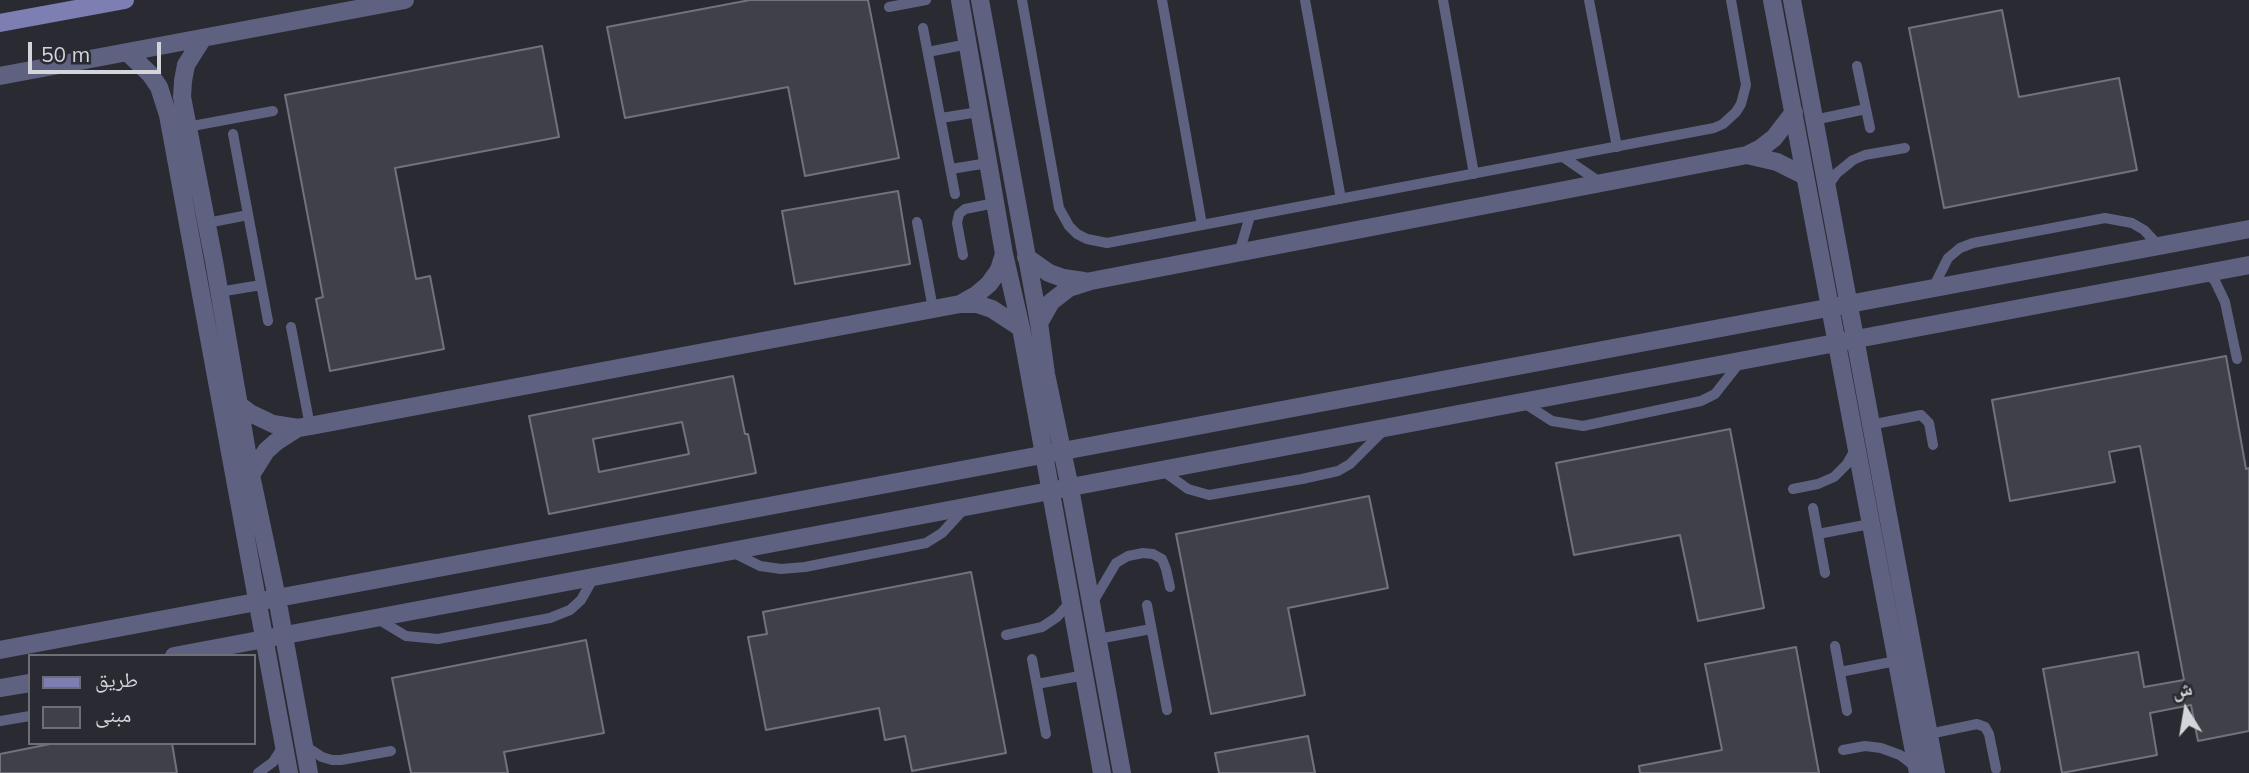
<!DOCTYPE html>
<meta charset="utf-8">
<style>
body{margin:0}
#map{position:relative;width:2249px;height:773px;overflow:hidden;background:#2a2a33;font-family:Mulish,"Noto Naskh Arabic",sans-serif}
canvas{display:block}
.legend{position:absolute;left:28px;top:654px;width:228px;height:91px;box-sizing:border-box;background:#2a2a33;border:2px solid #6e6e76;margin:0;padding:9px 12px;list-style:none;font-size:21px;color:#d4d5db}
.legend li{display:flex;align-items:center;gap:14px;height:35px}
.legend b{width:35px;border:2px solid #6e6e76}
.north{position:absolute;left:2151px;top:675px;width:70px;height:70px;-webkit-text-stroke:5px #2a2a33;paint-order:stroke;rotate:349deg;font-size:19px;font-weight:700;line-height:28px;text-align:center;color:#d4d5db}
.north::after{content:'';display:block;margin:auto;width:24px;height:32px;background:#d4d5db;clip-path:polygon(50% 0,100% 100%,50% 72%,0 100%)}
.scale{position:absolute;left:28px;top:42px;width:133px;height:32px;box-sizing:border-box;border:4px solid #d4d5db;border-top:0;padding-left:9px;font-size:21px;line-height:24px;white-space:nowrap;color:#d4d5db;-webkit-text-stroke:5px #2a2a33;paint-order:stroke}
</style>
<div id="map">
<canvas width="2249" height="773"></canvas>
<ul class="legend">
<li><b style="height:9px;background:#7d7eb1"></b>طريق</li>
<li><b style="height:19px;background:#404049"></b>مبنى</li>
</ul>
<div class="north">ش</div>
<div class="scale">50 m</div>
</div>
<script>
const context = document.querySelector('canvas').getContext('2d');
context.lineJoin = 'round';
function paint(path, color) { context.fillStyle = color; context.fill(path, 'evenodd'); }
const shape = rows => new Path2D(rows.map(r => 'M' + r).join(''));
function stroke(path, color, width, dash) { context.strokeStyle = color; context.lineWidth = width; context.lineCap = dash ? 'butt' : 'round'; context.setLineDash(dash || []); context.stroke(path); }
const building = shape([
 [750,0,868,0,899,158,805,176,788,87,625,118,607,27,750,0],
 [2002,10,2019,97,2119,78,2137,170,1944,208,1909,28,2002,10],
 [542,46,559,137,395,168,416,279,430,276,444,349,330,371,316,299,323,297,285,95,542,46],
 [898,191,910,264,795,284,782,211,898,191],
 [2226,356,2246,469,2249,468,2249,731,2198,741,2191,705,2150,713,2157,755,2062,773,2043,669,2138,652,2144,687,2184,680,2140,446,2109,452,2115,482,2010,501,1992,400,2226,356],
 [733,376,745,434,748,434,756,473,549,514,529,416,733,376],
 [682,422,689,454,599,472,593,439,682,422],
 [1730,429,1764,608,1698,621,1680,535,1574,555,1556,463,1730,429],
 [1369,496,1388,588,1288,608,1305,695,1211,714,1176,534,1369,496],
 [971,572,1006,753,912,771,905,736,885,740,879,708,766,730,748,637,767,634,763,612,971,572],
 [586,640,604,733,504,752,508,773,411,773,392,678,586,640],
 [1796,647,1819,773,1640,773,1639,766,1722,750,1705,664,1796,647],
 [1308,736,1315,773,1219,773,1215,753,1308,736],
 [55,743,172,743,177,773,0,773,0,754,55,743]
]);
const service = shape([
 [1022,0,1059,208,1069,226,1077,234,1087,239,1107,243,1714,128,1723,124,1736,112,1741,104,1746,85,1731,0],
 [1162,0,1202,225],
 [1305,0,1341,199],
 [1443,0,1474,174],
 [1589,0,1617,147],
 [889,7,926,0],
 [923,28,955,194],
 [928,52,968,44],
 [1857,66,1870,128],
 [941,118,979,112],
 [1814,120,1866,109],
 [187,127,273,111],
 [233,134,268,321],
 [1563,157,1601,183],
 [951,169,988,163],
 [1828,186,1837,173,1853,160,1865,155,1905,148],
 [917,222,933,309],
 [207,223,248,215],
 [1239,253,1250,216],
 [963,255,957,223,959,214,965,209,995,203],
 [2207,273,2215,281,2225,302,2237,359],
 [1933,288,1948,258,1960,248,1973,243,2105,218,2132,223,2144,230,2159,246],
 [219,292,261,285],
 [291,327,310,426],
 [1524,403,1552,421,1583,426,1701,401,1715,394,1741,361],
 [1870,425,1921,415,1929,423,1933,445],
 [1163,471,1188,489,1209,495,1302,479,1338,471,1350,464,1383,431],
 [1793,489,1818,484,1834,477,1847,464,1856,448],
 [1813,508,1825,573],
 [1818,534,1870,524],
 [732,552,760,566,781,569,805,567,926,543,942,533,964,509],
 [1093,602,1116,563,1128,556,1143,553,1153,554,1162,559,1166,569,1170,587],
 [1147,605,1167,710],
 [376,618,406,636,438,639,550,618,570,610,581,600,594,577],
 [1006,635,1042,627,1057,617,1071,601],
 [1098,639,1151,629],
 [1835,646,1847,711],
 [1032,659,1046,734],
 [1840,672,1896,661],
 [1037,684,1085,675],
 [0,721,30,716],
 [1929,734,1977,724,1985,727,1989,734,1996,769],
 [305,746,322,757,332,760,341,760,391,751],
 [1843,750,1865,746,1881,748,1900,755,1917,768],
 [258,773,273,762,282,748]
]);
const minor = shape([
 [960,0,1004,254,1021,328,1102,773],
 [980,0,1039,323,1046,374,1070,488,1122,773],
 [1772,0,1918,773],
 [1792,0,1936,773],
 [203,38,186,65,183,81,182,97,214,261,251,475,277,598,309,773],
 [127,52,150,74,159,87,168,115,289,773],
 [0,76,405,0],
 [1747,155,1777,162,1805,176],
 [1026,257,1049,273,1063,278,1084,281],
 [960,304,976,295,989,284,999,270,1004,254],
 [1039,323,1051,302,1069,288,1091,281,1747,155,1761,148,1774,138,1794,112],
 [239,405,250,413,273,424,298,428],
 [251,475,266,451,276,442,298,428,310,426,960,304,977,304,992,309,1021,328],
 [0,650,2249,229],
 [174,656,2249,265],
 [0,688,30,683]
]);
const secondary = shape([
 [0,23,125,0]
]);
paint(building, '#404049');
stroke(building, '#72727d', 2);
stroke(service, '#5f6181', 10);
stroke(minor, '#5f6181', 18);
stroke(secondary, '#7d7eb1', 18);
</script>
